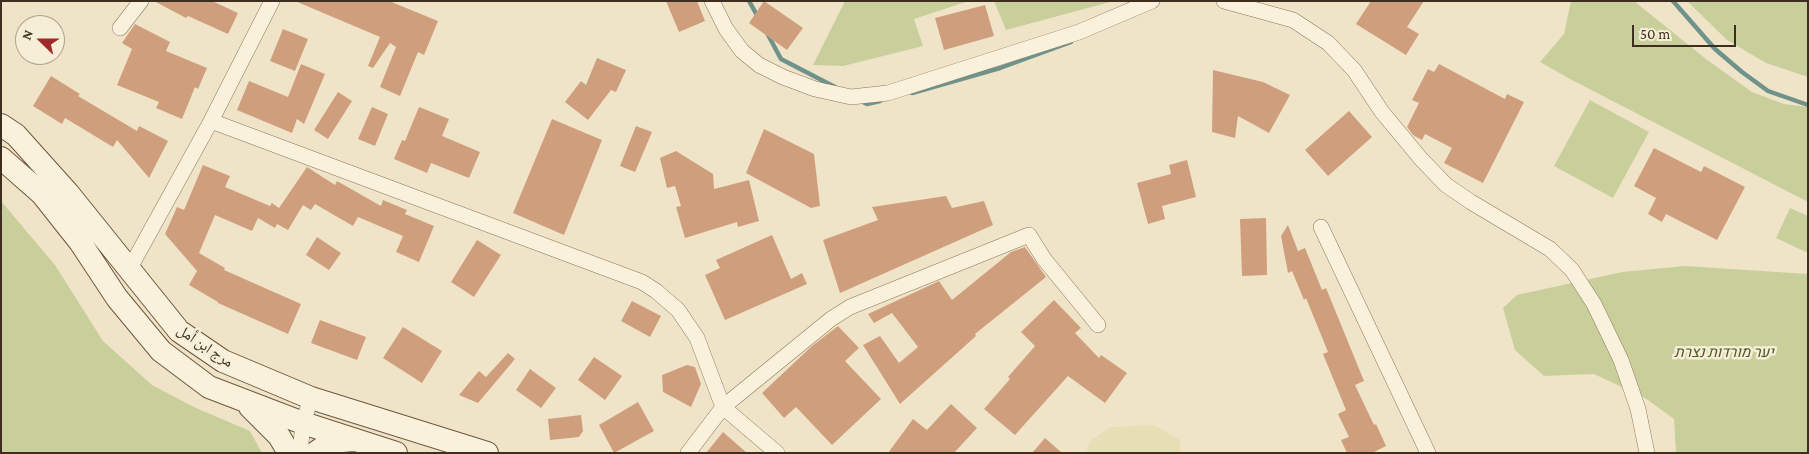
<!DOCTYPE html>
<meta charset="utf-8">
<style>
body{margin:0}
#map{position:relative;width:1809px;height:454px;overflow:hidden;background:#f0e4c8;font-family:"Crimson Pro",serif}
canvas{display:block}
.frame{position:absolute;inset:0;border:2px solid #3d2e20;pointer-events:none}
.north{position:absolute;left:15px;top:15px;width:50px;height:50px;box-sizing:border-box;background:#f7eed8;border:1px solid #ada18e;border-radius:50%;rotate:292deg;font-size:14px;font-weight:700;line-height:20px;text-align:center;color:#3d2e20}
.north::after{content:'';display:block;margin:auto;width:18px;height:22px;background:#9e2a2b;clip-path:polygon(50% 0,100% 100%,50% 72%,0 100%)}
.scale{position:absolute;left:1632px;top:25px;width:104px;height:22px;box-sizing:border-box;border:2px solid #3d2e20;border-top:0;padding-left:6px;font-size:15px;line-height:18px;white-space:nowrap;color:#3d2e20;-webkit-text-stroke:4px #f7eed8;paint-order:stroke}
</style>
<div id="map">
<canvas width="1809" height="454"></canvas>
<div class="frame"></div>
<div class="north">N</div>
<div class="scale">50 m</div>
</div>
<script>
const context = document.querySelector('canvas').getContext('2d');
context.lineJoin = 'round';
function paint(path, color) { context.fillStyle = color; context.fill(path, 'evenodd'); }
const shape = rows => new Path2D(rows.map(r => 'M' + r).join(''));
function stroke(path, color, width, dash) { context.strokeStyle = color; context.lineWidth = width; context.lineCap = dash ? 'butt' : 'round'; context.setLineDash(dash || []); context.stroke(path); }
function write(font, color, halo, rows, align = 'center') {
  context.font = font + ' "Crimson Pro","Noto Naskh Arabic",Heebo,serif'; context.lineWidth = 5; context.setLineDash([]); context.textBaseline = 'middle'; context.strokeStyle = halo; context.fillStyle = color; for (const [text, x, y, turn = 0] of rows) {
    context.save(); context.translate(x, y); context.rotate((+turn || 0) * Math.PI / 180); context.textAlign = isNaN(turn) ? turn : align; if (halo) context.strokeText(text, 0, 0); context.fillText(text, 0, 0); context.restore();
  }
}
const farmland = shape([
 [1154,425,1180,440,1180,453,1086,453,1090,441,1111,427]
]);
const green = shape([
 [845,1,969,1,914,19,923,46,843,66,813,65],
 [994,1,1114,1,1006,30],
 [1571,1,1634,1,1706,59,1752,92,1784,104,1808,107,1808,202,1570,79,1540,62,1564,34],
 [1687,1,1808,1,1808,77,1766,63,1727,40],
 [1590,100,1649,132,1613,198,1554,166],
 [1,201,55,265,103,341,152,385,196,408,250,431,262,453,1,453],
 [1790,208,1808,216,1808,253,1776,238],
 [1685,266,1808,274,1808,453,1676,453,1674,419,1645,398,1594,374,1544,376,1515,350,1503,308,1517,295,1622,272]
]);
const stream = shape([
 [749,1,758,17],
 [1673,1,1715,49,1742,72,1768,91,1808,105],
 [767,33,781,59,835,87],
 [912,93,1000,68,1071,42],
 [861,101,867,104,880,101]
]);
const building = shape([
 [154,1,212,1,238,13,228,34,188,16,186,18],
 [295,1,389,1,438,21,424,55,418,52,400,96,380,87,396,47,390,43,373,68,368,66,380,37],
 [666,1,697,1,705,21,679,32],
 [764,1,803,28,787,50,749,23],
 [1371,1,1424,1,1407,27,1419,34,1406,55,1356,24],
 [985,5,994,36,944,50,935,18],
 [135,24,170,42,166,51,207,68,198,89,195,87,182,119,156,108,159,102,117,85,132,49,122,43],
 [283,29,308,39,295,71,270,61],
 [597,58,626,70,616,92,611,90,588,120,565,102,581,81,586,85],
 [301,64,325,74,304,124,297,119,292,133,237,110,249,81,288,97],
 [1439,64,1505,99,1507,94,1524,102,1483,183,1444,163,1452,148,1425,134,1422,140,1413,135,1407,127,1419,103,1412,100,1428,69,1434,72],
 [1213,70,1263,82,1290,95,1269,133,1238,116,1235,138,1212,132],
 [51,76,80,94,78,96,137,131,139,126,168,141,149,178,117,140,113,147,65,118,62,124,33,106],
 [338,92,352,101,328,139,314,130],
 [372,107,388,114,375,146,358,139],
 [419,107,449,119,442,136,480,152,469,178,431,163,427,173,394,159,402,140,405,141],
 [1349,111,1372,137,1328,176,1305,150],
 [552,119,602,140,564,235,513,213],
 [636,126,652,132,635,172,620,166],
 [764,129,814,154,820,206,811,208,746,173],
 [1654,148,1701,172,1704,166,1745,187,1717,240,1666,214,1662,222,1648,214,1656,198,1634,186],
 [676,151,713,174,714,189,749,180,759,221,738,227,737,222,685,238,676,207,681,206,675,186,667,188,660,158],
 [1187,160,1196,197,1162,206,1165,219,1148,224,1137,183,1171,174,1169,165],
 [203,165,230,176,225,187,270,206,272,203,279,208,307,167,335,185,337,181,381,206,383,200,407,210,405,214,434,226,419,262,396,252,403,236,358,217,353,226,315,204,311,210,303,205,288,230,277,224,275,228,258,218,252,231,215,215,199,253,225,268,224,270,301,304,288,334,218,303,218,302,189,285,197,271,165,234,177,207,184,210],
 [946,196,952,208,984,201,993,225,840,293,823,240,878,220,872,207],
 [1266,218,1267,275,1242,276,1240,219],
 [1288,225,1298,251,1305,248,1322,290,1326,288,1364,381,1355,385,1374,425,1376,424,1386,446,1372,453,1347,453,1341,440,1349,437,1338,414,1346,410,1323,354,1328,352,1306,298,1304,300,1292,271,1288,273,1281,236],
 [772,235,791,279,802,273,807,284,725,320,705,275,720,268,716,260],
 [317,237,341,253,329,270,306,255],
 [477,240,501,255,474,297,451,282],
 [1025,247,1046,277,975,334,976,336,900,404,863,345,880,336,899,363,918,347,892,313,874,323,868,314,939,281,952,300,1011,252],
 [1054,300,1081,328,1075,333,1099,358,1101,355,1127,373,1105,403,1068,376,1015,435,984,409,1010,379,1008,377,1035,346,1021,332],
 [632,301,661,316,650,337,621,321],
 [320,320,366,337,357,360,311,343],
 [838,326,859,348,845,361,881,399,832,445,796,407,784,418,762,393,812,346],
 [403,327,442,351,422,383,383,358],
 [508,353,515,359,478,403,459,395,479,371,486,377],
 [594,357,622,376,605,400,578,380],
 [687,365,695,367,701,384,691,407,663,392,662,375],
 [530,369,556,388,541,408,516,390],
 [638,402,654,431,614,453,599,425],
 [951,404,977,428,954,453,888,453,913,419,927,430],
 [581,415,583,431,579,437,550,440,548,419],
 [723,432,747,453,706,453],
 [1045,438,1062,453,1032,453]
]);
const street = shape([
 [712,1,726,29,742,51,759,65,783,77,815,89,851,97,888,93,1079,32,1152,1],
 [1224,1,1293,20,1328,43,1354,70,1382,112,1421,159,1446,185,1471,202,1550,249,1572,270,1594,304,1621,360,1638,409,1647,453],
 [120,28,141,1],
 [211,121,642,282,656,291,678,310,697,338,723,407,777,453],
 [1321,227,1428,453],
 [130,268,211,121,272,1],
 [300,453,303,423,311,398],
 [688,453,723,407,831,319,850,307,1029,235,1044,259,1098,325]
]);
const secondary = shape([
 [1,125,16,135,68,193,179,331,223,361,311,398,487,453],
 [1,158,42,194,80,242,117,298,161,351,209,387,303,423,396,453],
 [250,407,279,436,289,453],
 [315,453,331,442,353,440]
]);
const streetNames = [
 ["مرج ابن أمل",205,346,34]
];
const parkNames = [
 ["יער מורדות נצרת",1724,352]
];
paint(farmland, '#e6deb5');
paint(green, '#c9cf9b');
stroke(stream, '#6f938a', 4.5);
paint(building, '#cf9f7d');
stroke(street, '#8d765c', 16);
stroke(secondary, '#6f573f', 24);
stroke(street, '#faf1dc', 15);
stroke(secondary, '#faf1dc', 22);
write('15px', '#3d2e20', '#f7eed8', streetNames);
write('italic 15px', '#4d5a26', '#f7eed8', parkNames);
</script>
